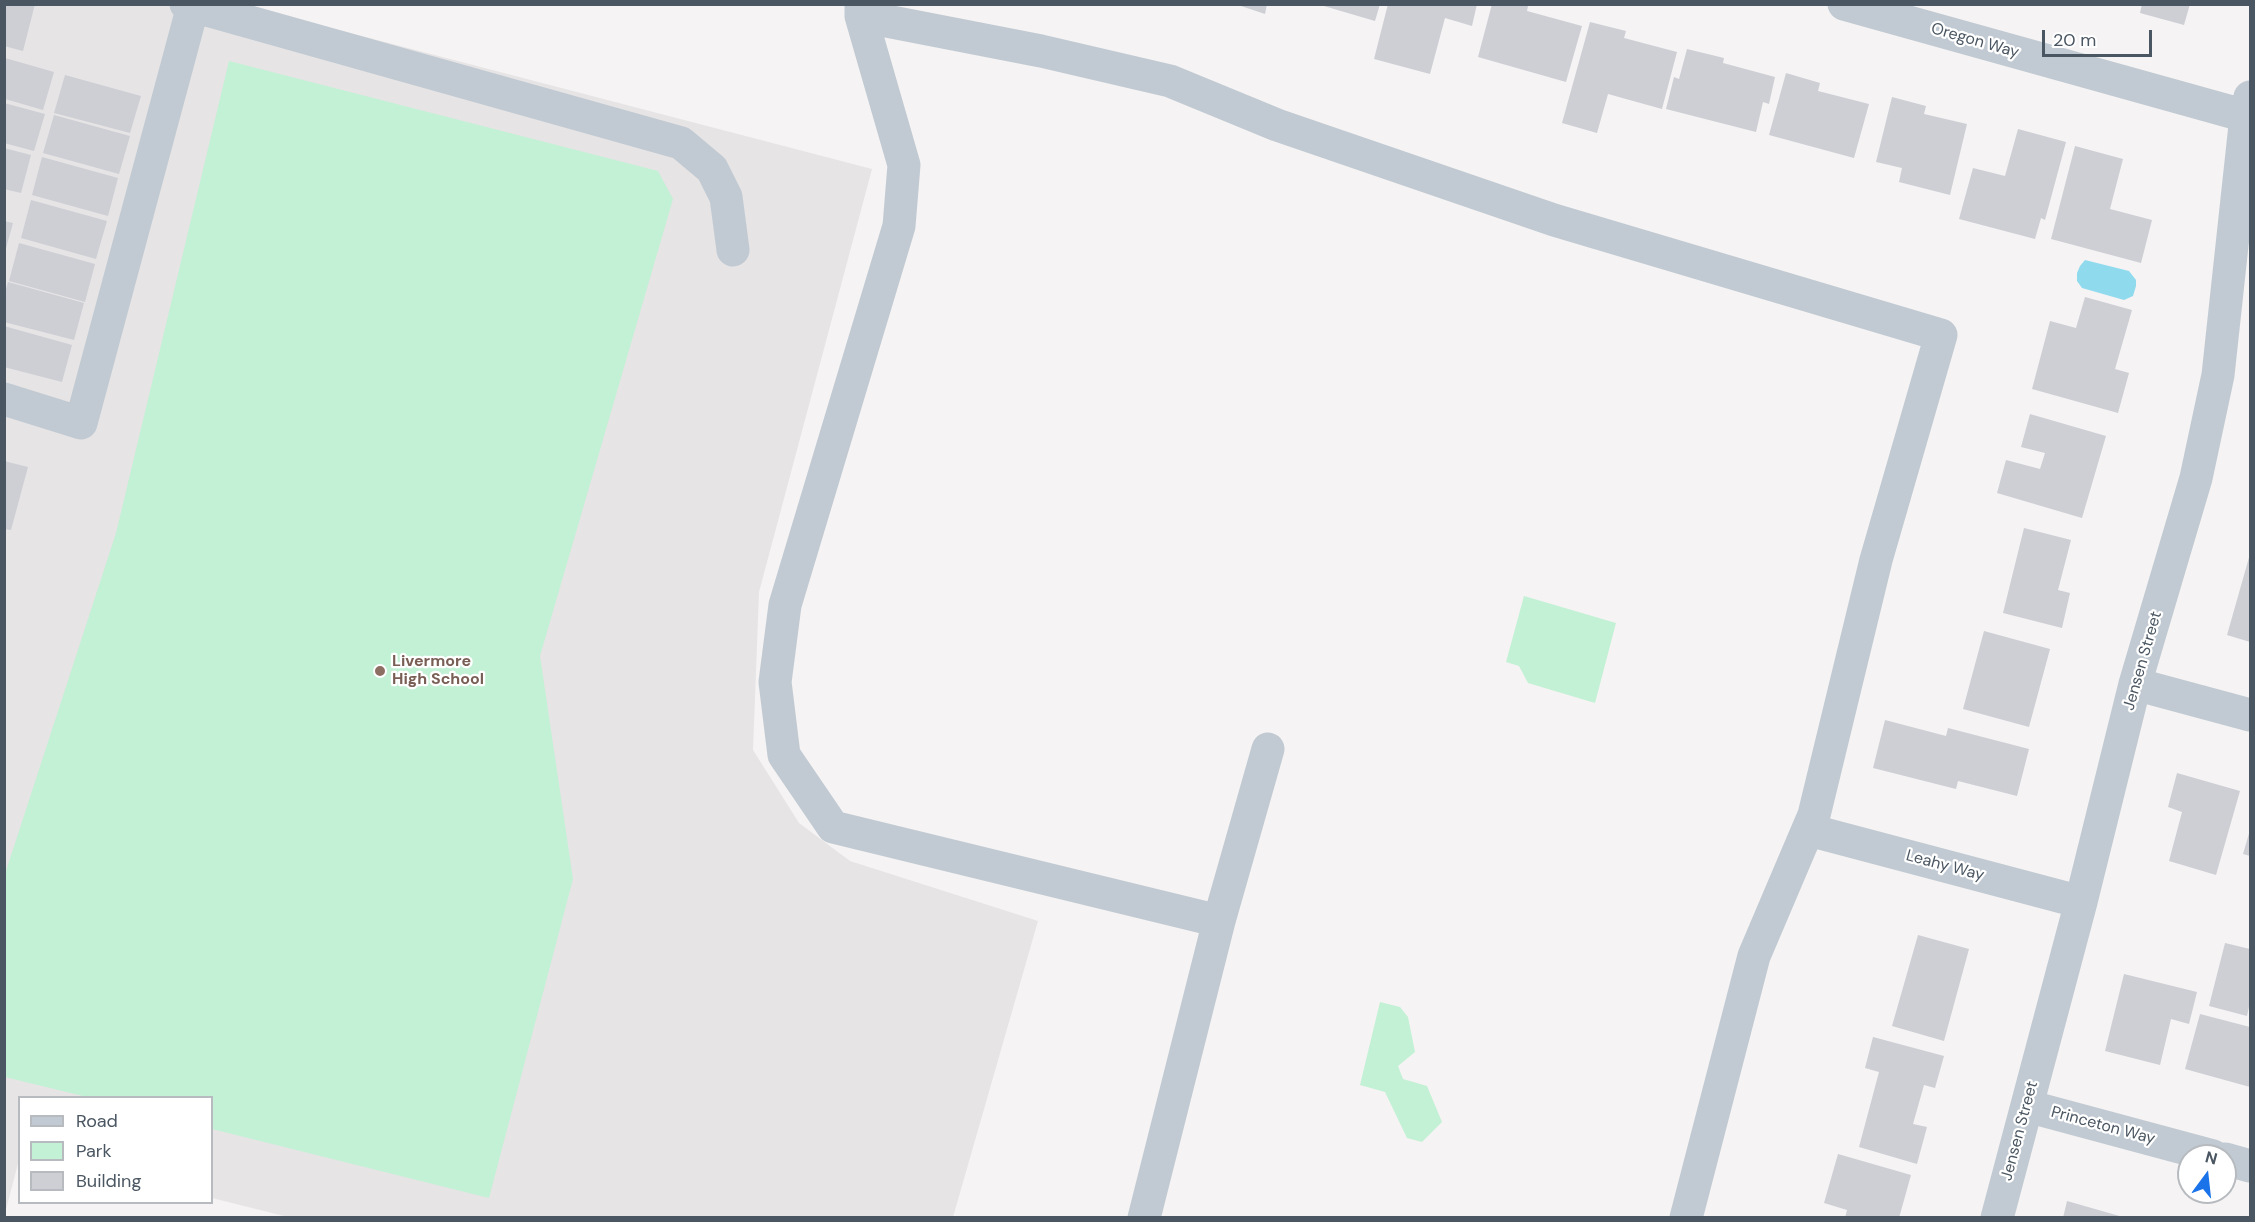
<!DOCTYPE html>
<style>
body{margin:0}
#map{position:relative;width:2255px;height:1222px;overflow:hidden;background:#f5f3f3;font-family:"DM Sans",sans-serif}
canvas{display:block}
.frame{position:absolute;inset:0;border:6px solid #4a5661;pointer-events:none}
.legend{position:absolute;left:18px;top:1096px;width:195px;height:108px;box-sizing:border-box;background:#fff;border:2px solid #b7bbc0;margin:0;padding:8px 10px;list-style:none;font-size:18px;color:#4a5661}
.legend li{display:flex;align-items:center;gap:12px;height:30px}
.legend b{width:30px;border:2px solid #b7bbc0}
.north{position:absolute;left:2177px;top:1144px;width:60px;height:60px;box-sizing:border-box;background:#fff;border:2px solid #b7bbc0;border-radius:50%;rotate:15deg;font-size:16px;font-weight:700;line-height:24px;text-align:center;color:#4a5661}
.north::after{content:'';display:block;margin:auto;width:21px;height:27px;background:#1a73e8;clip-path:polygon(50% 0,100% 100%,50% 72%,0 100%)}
.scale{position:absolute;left:2042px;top:30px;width:110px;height:27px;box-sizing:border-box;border:3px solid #4a5661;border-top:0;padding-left:8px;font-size:18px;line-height:21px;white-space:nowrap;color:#4a5661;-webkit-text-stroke:4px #fff;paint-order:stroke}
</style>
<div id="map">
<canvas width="2255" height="1222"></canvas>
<div class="frame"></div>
<ul class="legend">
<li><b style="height:8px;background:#c1cad2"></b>Road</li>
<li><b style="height:16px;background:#c3f1d5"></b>Park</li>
<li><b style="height:16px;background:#cdcfd5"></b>Building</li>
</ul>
<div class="north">N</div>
<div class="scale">20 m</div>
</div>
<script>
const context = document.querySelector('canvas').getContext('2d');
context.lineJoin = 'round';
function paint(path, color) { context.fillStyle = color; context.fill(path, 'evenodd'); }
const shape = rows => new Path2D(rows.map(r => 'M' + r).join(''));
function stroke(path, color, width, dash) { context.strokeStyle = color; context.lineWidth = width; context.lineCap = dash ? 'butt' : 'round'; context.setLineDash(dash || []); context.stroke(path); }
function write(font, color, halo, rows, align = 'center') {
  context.font = font + ' "DM Sans",sans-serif'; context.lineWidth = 4.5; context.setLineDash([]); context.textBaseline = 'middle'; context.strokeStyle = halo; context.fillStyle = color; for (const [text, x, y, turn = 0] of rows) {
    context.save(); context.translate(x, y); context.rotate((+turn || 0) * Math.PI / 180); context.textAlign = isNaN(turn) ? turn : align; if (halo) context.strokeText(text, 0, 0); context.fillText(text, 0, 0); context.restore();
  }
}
const education = shape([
 [5,5,243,5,872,169,759,592,753,750,799,823,850,861,1038,921,953,1217,288,1217,212,1198,212,1098,20,1098,19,1160,5,1213]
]);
const green = shape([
 [229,61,658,171,673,199,540,656,573,879,489,1198,212,1129,212,1098,87,1097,5,1077,5,874,116,533],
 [1524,596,1616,623,1595,703,1528,683,1519,666,1506,662],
 [1380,1002,1400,1007,1408,1017,1415,1052,1398,1066,1403,1079,1427,1086,1442,1122,1422,1142,1407,1138,1385,1092,1360,1085]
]);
const water = shape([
 [2085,260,2129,271,2136,280,2136,286,2133,296,2124,300,2082,288,2077,281,2077,273,2080,266]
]);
const building = shape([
 [4,4,35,4,23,51,4,46],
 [1235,4,1267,4,1265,14],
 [1317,4,1380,4,1375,21],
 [1388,4,1477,4,1472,26,1445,18,1430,74,1374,59],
 [1492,4,1522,4,1528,6,1527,11,1582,26,1566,82,1478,57],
 [2142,4,2190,4,2184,25,2140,13],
 [1590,22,1626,31,1624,38,1677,52,1662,109,1608,94,1597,133,1562,123],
 [1687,49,1724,58,1723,63,1775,77,1769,104,1763,102,1756,132,1666,109,1674,77,1679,79],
 [5,58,54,72,43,110,5,99],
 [1786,73,1820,83,1818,91,1869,104,1854,158,1769,135],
 [65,75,141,96,130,133,54,113],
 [1892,97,1926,106,1924,114,1967,124,1950,195,1899,182,1902,168,1876,162],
 [4,103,45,114,34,151,4,143],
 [54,115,130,136,119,174,43,153],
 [2018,129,2066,142,2045,220,2041,218,2035,239,1959,219,1973,168,2005,176],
 [2075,146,2123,159,2110,209,2152,220,2141,263,2051,239],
 [4,148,31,155,21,193,4,189],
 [42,157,118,178,108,216,32,195],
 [31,200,107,221,96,259,21,238],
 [4,221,13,223,5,252,4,252],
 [19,243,95,264,85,302,9,281],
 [8,282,84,303,74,340,4,322,4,296],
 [2085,297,2132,310,2115,369,2129,373,2118,413,2032,389,2050,321,2076,328],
 [4,326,72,345,62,382,4,367],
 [2030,414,2106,436,2082,518,1997,493,2006,460,2040,469,2045,453,2021,447],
 [4,461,28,467,11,530,4,529],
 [2024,528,2071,540,2058,590,2070,593,2062,628,2003,613],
 [2250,554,2250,642,2227,635],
 [1984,631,2050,649,2029,727,1963,709],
 [1885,720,1946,736,1948,728,2029,749,2017,796,1958,781,1956,789,1873,768],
 [2177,773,2240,791,2216,875,2169,861,2182,812,2168,807],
 [2250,830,2250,856,2243,854],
 [1918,935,1969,949,1944,1041,1892,1026],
 [2225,943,2250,949,2250,1002,2247,1016,2209,1006],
 [2124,974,2197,992,2189,1024,2171,1019,2160,1065,2105,1051],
 [2200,1014,2250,1027,2250,1087,2185,1069],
 [1873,1037,1944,1056,1935,1088,1924,1085,1913,1124,1927,1127,1917,1164,1859,1147,1879,1072,1865,1068],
 [1838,1154,1911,1175,1899,1218,1845,1218,1847,1210,1824,1203],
 [2067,1201,2123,1217,2123,1218,2063,1218]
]);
const minor = shape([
 [861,4,861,16,1041,51,1170,81,1277,125,1554,220,1941,335,1876,560,1814,815,1754,956,1686,1218],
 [1844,4,2246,116],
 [193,6,681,143,712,169,726,197,733,250],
 [861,16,904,165,899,226,785,605,775,682,784,755,833,827,1219,921,1144,1218],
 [4,399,81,423,193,6,186,4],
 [2135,684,2250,715],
 [1809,830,2081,902],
 [1219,921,1268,749],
 [2027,1106,2213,1156],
 [2225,1159,2250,1166],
 [1997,1218,2081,902,2135,684,2196,478,2218,375,2246,116,2250,97]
]);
const markers = [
 [380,671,6,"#8d6e63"]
];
const streetNames = [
 ["Oregon Way",1975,41,16],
 ["Jensen Street",2143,661,-74],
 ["Leahy Way",1945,866,15],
 ["Princeton Way",2103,1126,15],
 ["Jensen Street",2020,1131,-75]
];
const educationNames = [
 ["Livermore",392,662],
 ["High School",392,680]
];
paint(education, '#e6e4e5');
paint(green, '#c3f1d5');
paint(water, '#90daee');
paint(building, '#cdcfd5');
stroke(minor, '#c1cad2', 33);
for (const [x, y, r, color] of markers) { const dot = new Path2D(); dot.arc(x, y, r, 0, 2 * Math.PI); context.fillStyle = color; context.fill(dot); stroke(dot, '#fff', 2); }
write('16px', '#4a5661', '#fff', streetNames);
write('bold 16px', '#785e54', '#fff', educationNames, 'left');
</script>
